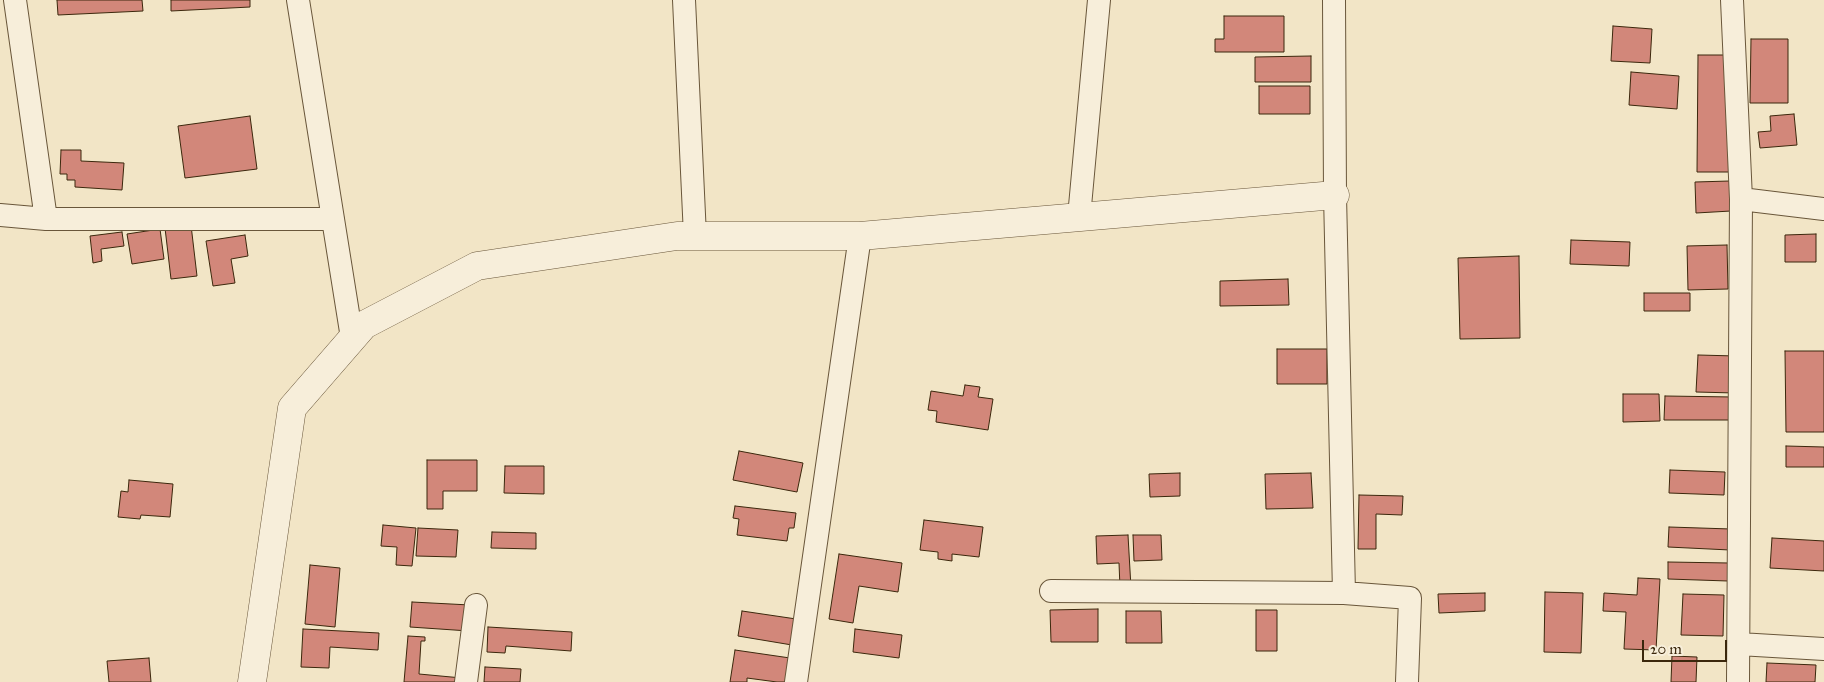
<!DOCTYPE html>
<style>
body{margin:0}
#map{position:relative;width:1824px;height:682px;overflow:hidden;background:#f2e5c6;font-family:"IM FELL Great Primer",serif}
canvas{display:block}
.scale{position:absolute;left:1642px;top:640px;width:85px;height:22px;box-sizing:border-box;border:2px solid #3b270c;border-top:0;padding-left:6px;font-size:15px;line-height:18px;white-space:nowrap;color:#3b270c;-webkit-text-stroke:4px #f7eeda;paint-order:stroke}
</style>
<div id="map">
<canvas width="1824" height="682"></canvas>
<div class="scale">20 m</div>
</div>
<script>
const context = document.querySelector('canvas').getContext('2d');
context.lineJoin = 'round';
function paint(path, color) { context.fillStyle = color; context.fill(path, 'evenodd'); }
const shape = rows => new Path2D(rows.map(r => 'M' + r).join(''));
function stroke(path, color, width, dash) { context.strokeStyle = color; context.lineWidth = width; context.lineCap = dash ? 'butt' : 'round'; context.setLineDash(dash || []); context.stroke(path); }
const building = shape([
 [57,0,142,0,143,11,58,15,57,0],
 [171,0,250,0,250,7,171,11,171,0],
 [1224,16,1284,16,1284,52,1215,52,1215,39,1224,39,1224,16],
 [1613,26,1652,29,1650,63,1611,61,1613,26],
 [1751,39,1788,39,1788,103,1750,103,1751,39],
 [1698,55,1730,55,1730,172,1697,172,1698,55],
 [1311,56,1311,82,1255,82,1255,57,1311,56],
 [1631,72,1679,76,1677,109,1629,105,1631,72],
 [1259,86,1310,86,1310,114,1259,114,1259,86],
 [1794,114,1797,145,1760,148,1758,132,1771,131,1770,116,1794,114],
 [250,116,257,169,185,178,178,126,250,116],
 [61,150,81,150,81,161,124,163,122,190,75,187,75,180,67,180,67,174,60,174,61,150],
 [1730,181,1731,211,1696,213,1695,182,1730,181],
 [191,225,197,276,171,279,165,228,191,225],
 [160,229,164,259,132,264,127,234,160,229],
 [122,232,124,246,101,249,102,261,93,263,90,236,122,232],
 [1816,234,1816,262,1785,262,1785,235,1816,234],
 [245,235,248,256,231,259,235,283,213,286,206,241,245,235],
 [1571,240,1630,242,1629,266,1570,264,1571,240],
 [1727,245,1728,289,1688,290,1687,246,1727,245],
 [1519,256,1520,338,1460,339,1458,258,1519,256],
 [1288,279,1289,305,1220,306,1220,281,1288,279],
 [1644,293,1690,293,1690,311,1644,311,1644,293],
 [1277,349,1327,349,1327,384,1277,384,1277,349],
 [1785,351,1824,351,1824,432,1786,432,1785,351],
 [1698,355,1736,356,1735,393,1696,392,1698,355],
 [965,385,980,387,978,397,993,399,988,430,936,422,937,411,928,410,931,391,963,396,965,385],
 [1623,394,1659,394,1660,421,1623,422,1623,394],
 [1665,396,1733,397,1733,420,1664,420,1665,396],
 [1786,446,1824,447,1824,467,1786,467,1786,446],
 [739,451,803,463,797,492,733,480,739,451],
 [427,460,477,460,477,491,443,491,443,509,427,509,427,460],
 [505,466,544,466,544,494,504,493,505,466],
 [1670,470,1725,472,1724,495,1669,493,1670,470],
 [1180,473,1180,496,1150,497,1149,474,1180,473],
 [1311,473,1313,508,1266,509,1265,474,1311,473],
 [129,480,173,484,170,517,141,515,140,519,118,517,121,491,128,492,129,480],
 [1359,495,1403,496,1402,515,1376,514,1376,549,1358,549,1359,495],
 [735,506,796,513,794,528,789,528,787,541,737,535,739,519,733,518,735,506],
 [924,520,983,527,979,557,952,554,952,561,938,559,938,552,920,550,924,520],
 [383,525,416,528,412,566,396,565,397,547,381,546,383,525],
 [1669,527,1731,529,1730,550,1668,547,1669,527],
 [418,528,458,530,456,557,416,556,418,528],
 [492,532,536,533,536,549,491,548,492,532],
 [1128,535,1131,588,1120,588,1119,563,1097,564,1096,536,1128,535],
 [1133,535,1161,535,1162,560,1134,561,1133,535],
 [1772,538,1824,541,1824,571,1770,568,1772,538],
 [839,554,902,563,898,592,859,586,853,623,829,619,839,554],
 [1668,562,1729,563,1728,581,1668,579,1668,562],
 [310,565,340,568,335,627,305,624,310,565],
 [1638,578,1660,579,1656,650,1624,649,1626,612,1603,611,1604,593,1637,595,1638,578],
 [1545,592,1583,593,1581,653,1544,652,1545,592],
 [1485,593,1485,611,1439,613,1438,594,1485,593],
 [1683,594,1724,595,1723,636,1681,635,1683,594],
 [412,602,470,605,469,631,410,627,412,602],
 [1098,609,1098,642,1051,642,1050,610,1098,609],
 [1256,610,1277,610,1277,651,1256,651,1256,610],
 [742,611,803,620,798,646,738,636,742,611],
 [1126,611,1161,611,1162,643,1126,643,1126,611],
 [488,627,572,632,571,651,506,646,505,653,487,652,488,627],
 [303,629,379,633,378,650,330,647,329,668,301,667,303,629],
 [855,629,902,635,899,658,853,652,855,629],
 [408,636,425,637,425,641,421,641,419,674,462,678,461,682,404,682,408,636],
 [735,650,797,659,794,682,777,682,747,678,747,682,730,682,735,650],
 [1672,656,1697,657,1696,682,1671,682,1672,656],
 [149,658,151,682,109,682,107,661,149,658],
 [1767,663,1816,665,1815,682,1766,682,1767,663],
 [485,667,521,669,520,682,484,682,485,667]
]);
const minor = shape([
 [15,0,46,219],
 [298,0,352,338],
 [684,0,695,236],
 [1334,0,1335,195,1344,593],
 [1732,0,1741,199,1738,682],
 [1741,199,1824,209],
 [0,215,46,219,333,219],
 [1079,217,1099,0],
 [1051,591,1344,593,1410,598,1407,682],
 [1739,644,1824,649],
 [466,682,476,605],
 [796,682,860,236]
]);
const tertiary = shape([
 [252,682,292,408,364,325,477,266,677,236,860,236,1335,195]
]);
paint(building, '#d2877a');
stroke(building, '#3b270c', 1);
stroke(minor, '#69563a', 24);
stroke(tertiary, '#69563a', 29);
stroke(minor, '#f7eeda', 22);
stroke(tertiary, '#f7eeda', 28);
</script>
